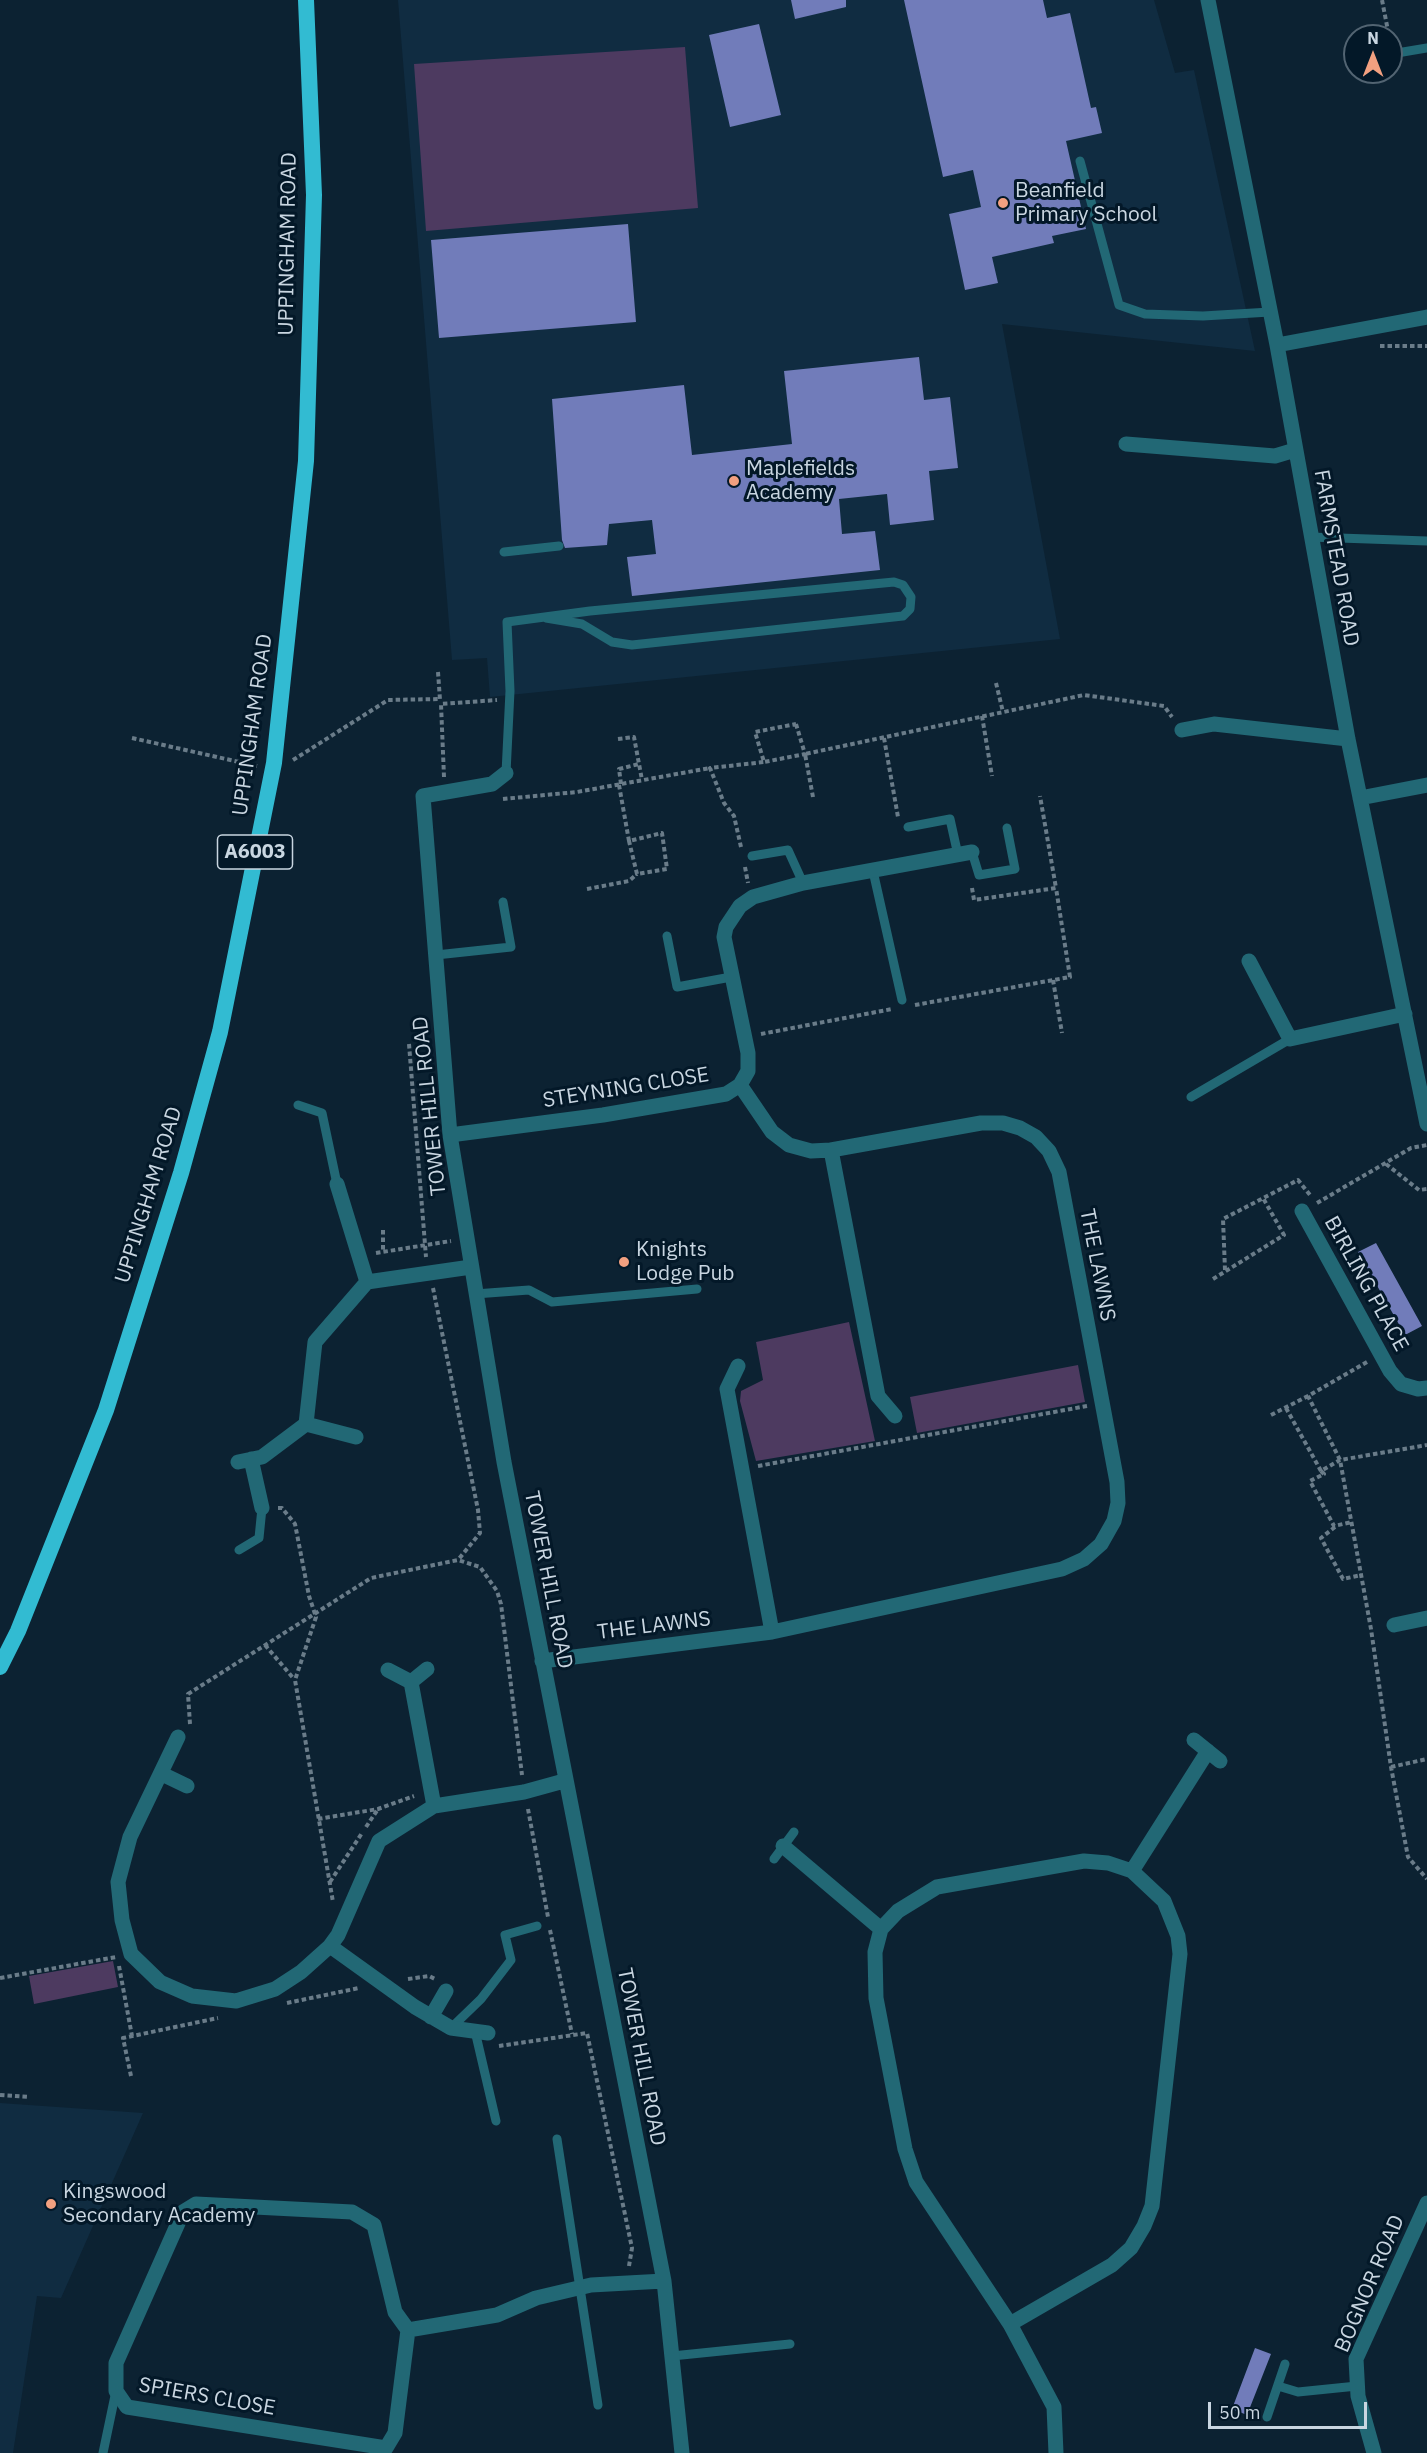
<!DOCTYPE html>
<style>
body{margin:0}
#map{position:relative;width:1427px;height:2453px;overflow:hidden;background:#0c2232;font-family:"IBM Plex Sans",sans-serif}
canvas{display:block}
.north{position:absolute;left:1343px;top:24px;width:60px;height:60px;box-sizing:border-box;background:#031828;border:2px solid #526472;border-radius:50%;rotate:0deg;font-size:16px;font-weight:700;line-height:24px;text-align:center;color:#c9d6e1}
.north::after{content:'';display:block;margin:auto;width:21px;height:27px;background:#f2a080;clip-path:polygon(50% 0,100% 100%,50% 72%,0 100%)}
.scale{position:absolute;left:1208px;top:2402px;width:159px;height:27px;box-sizing:border-box;border:3px solid #c9d6e1;border-top:0;padding-left:8px;font-size:18px;line-height:21px;white-space:nowrap;color:#c9d6e1;-webkit-text-stroke:4px #031828;paint-order:stroke}
</style>
<div id="map">
<canvas width="1427" height="2453"></canvas>
<div class="north">N</div>
<div class="scale">50 m</div>
</div>
<script>
const context = document.querySelector('canvas').getContext('2d');
context.lineJoin = 'round';
function paint(path, color) { context.fillStyle = color; context.fill(path, 'evenodd'); }
const shape = rows => new Path2D(rows.map(r => 'M' + r).join(''));
function stroke(path, color, width, dash) { context.strokeStyle = color; context.lineWidth = width; context.lineCap = dash ? 'butt' : 'round'; context.setLineDash(dash || []); context.stroke(path); }
function write(font, color, halo, rows, align = 'center') {
  context.font = font + ' "IBM Plex Sans",sans-serif'; context.lineWidth = 6; context.setLineDash([]); context.textBaseline = 'middle'; context.strokeStyle = halo; context.fillStyle = color; for (const [text, x, y, turn = 0] of rows) {
    context.save(); context.translate(x, y); context.rotate((+turn || 0) * Math.PI / 180); context.textAlign = isNaN(turn) ? turn : align; if (halo) context.strokeText(text, 0, 0); context.fillText(text, 0, 0); context.restore();
  }
}
const built = shape([
 [398,0,1154,0,1175,73,1194,70,1255,351,1002,324,1060,639,490,697,487,658,452,660],
 [0,2103,143,2113,61,2298,37,2296,13,2453,0,2453]
]);
const green = shape([
 [685,47,698,208,426,231,414,64],
 [849,1322,875,1441,756,1461,740,1401,741,1391,763,1380,756,1342],
 [1078,1365,1085,1402,917,1433,910,1397],
 [113,1961,118,1987,34,2004,29,1976]
]);
const building = shape([
 [791,0,846,0,846,7,795,19],
 [904,0,1043,0,1047,18,1070,13,1091,108,1096,107,1102,133,1066,141,1086,229,1052,236,1054,243,992,257,998,283,965,290,949,214,981,207,973,170,943,177],
 [759,24,781,115,730,127,709,35],
 [628,224,636,322,439,338,431,240],
 [919,357,924,400,950,397,958,468,929,471,934,520,890,525,887,494,839,499,842,534,875,531,880,570,632,596,627,557,656,554,652,520,609,524,607,545,565,548,562,540,552,399,684,385,692,455,792,444,784,371],
 [1376,1243,1422,1326,1405,1335,1358,1252],
 [1255,2348,1271,2354,1247,2415,1232,2409]
]);
const path = shape([
 [1382,0,1389,36],
 [1380,346,1427,346],
 [438,672,440,700],
 [996,683,1003,712],
 [982,716,992,776],
 [796,724,805,754,764,762,755,732,796,724],
 [132,738,257,766],
 [884,738,898,817],
 [618,739,634,737,642,780],
 [293,760,388,700,440,699],
 [444,777,441,704,497,700],
 [621,784,619,769,639,764],
 [619,785,629,841,662,833,667,869,637,874,629,841],
 [813,797,805,754,1084,695,1164,706,1172,717],
 [503,799,577,792,710,768],
 [741,847,734,816,724,803,710,768,764,762],
 [745,867,748,883],
 [972,888,974,900,1056,888,1040,796],
 [587,889,629,881,637,874],
 [1053,980,1062,1033],
 [915,1005,1070,977,1056,888],
 [761,1034,892,1009],
 [409,1044,426,1257],
 [1386,1164,1419,1190,1427,1189],
 [1317,1203,1411,1148,1427,1145],
 [383,1230,383,1252],
 [376,1253,451,1241],
 [1225,1270,1223,1219,1298,1180,1310,1195],
 [1213,1279,1284,1235,1263,1198],
 [433,1288,478,1510,480,1533,458,1560],
 [1367,1362,1308,1396,1340,1460,1371,1629,1391,1767,1408,1857,1427,1879],
 [1286,1408,1321,1471,1340,1460,1427,1445],
 [1271,1415,1308,1396],
 [758,1466,1087,1406],
 [1321,1471,1324,1474,1310,1481,1334,1526,1352,1522],
 [278,1508,282,1508,295,1524,309,1596,316,1617,295,1680,333,1902],
 [1335,1527,1321,1538,1343,1579,1361,1575],
 [265,1645,294,1679],
 [190,1724,188,1694,371,1578,458,1560,480,1567,497,1591,501,1604,522,1775],
 [1391,1767,1427,1759],
 [528,1809,548,1917],
 [318,1819,378,1809,414,1796],
 [366,1827,378,1809],
 [330,1882,362,1833],
 [550,1930,572,2034],
 [119,1966,132,2036],
 [0,1978,116,1957],
 [408,1979,429,1976,435,1979],
 [287,2003,359,1988],
 [499,2046,587,2033,632,2248,629,2266],
 [131,2076,123,2038,218,2018],
 [0,2095,29,2097]
]);
const service = shape([
 [1391,54,1427,48],
 [1080,161,1119,305,1145,314,1203,316,1270,312],
 [1310,537,1427,541],
 [504,552,559,546],
 [506,773,510,691,507,622,590,611,894,582,903,585,911,597,910,609,903,616,632,645,612,642,582,624,546,618],
 [908,827,950,819,958,855],
 [972,852,979,875,1015,869,1007,828],
 [752,856,788,850,803,883],
 [873,871,902,1000],
 [667,936,677,987,731,977],
 [436,955,511,947,503,902],
 [1191,1097,1290,1039],
 [298,1105,322,1113,337,1184],
 [475,1294,529,1290,552,1302,697,1289],
 [239,1550,259,1538,262,1508],
 [774,1859,794,1832],
 [451,2028,481,1999,511,1960,505,1935,537,1926],
 [475,2031,496,2121],
 [557,2139,598,2405],
 [672,2356,790,2344],
 [1278,2386,1298,2392,1357,2386],
 [1267,2417,1285,2364],
 [103,2453,116,2391]
]);
const minor = shape([
 [1208,0,1277,345,1348,739,1427,1124],
 [1277,345,1427,317],
 [1126,444,1275,456,1295,450],
 [1182,730,1214,724,1348,739],
 [506,773,492,784,423,796,450,1135,504,1462,664,2281,682,2453],
 [1360,798,1427,785],
 [1249,961,1290,1039,1405,1014],
 [740,1085,772,1132,789,1145,811,1151,831,1150],
 [450,1135,603,1115,726,1094,740,1085,748,1071,748,1053,724,937,726,927,740,906,753,897,803,883,972,852],
 [337,1184,367,1282],
 [1302,1211,1390,1371,1401,1384,1418,1389,1427,1388],
 [738,1366,727,1389,772,1632],
 [306,1424,356,1437],
 [251,1459,262,1508],
 [238,1462,262,1457,306,1424,315,1342,367,1282,471,1267],
 [1394,1625,1427,1618],
 [542,1661,772,1632,1062,1569,1084,1559,1101,1544,1114,1521,1118,1503,1117,1482,1059,1172,1049,1151,1036,1137,1020,1128,1003,1123,981,1123,831,1150,878,1396,895,1416],
 [388,1670,411,1682,434,1806],
 [411,1682,427,1669],
 [178,1737,130,1837,118,1882,122,1920,131,1954,160,1982,192,1996,236,2001,275,1989,301,1972,330,1946,338,1935,379,1841,434,1806,524,1792,564,1781],
 [1194,1740,1220,1761],
 [162,1774,187,1786],
 [783,1846,881,1929],
 [330,1946,415,2007,451,2028,488,2033],
 [431,2017,446,1991],
 [1010,2324,1112,2265,1131,2248,1144,2226,1152,2206,1180,1954,1178,1936,1164,1901,1132,1871],
 [408,2330,395,2433,386,2448,127,2407,116,2391,116,2363,183,2212,196,2204,352,2212,374,2225,395,2312,408,2330,497,2315,536,2298,591,2285,664,2281],
 [1056,2453,1054,2407,1010,2324,916,2182,905,2149,876,1998,875,1952,881,1929,898,1911,937,1887,1084,1861,1108,1863,1132,1871,1208,1751],
 [1374,2453,1358,2396,1356,2359,1427,2203]
]);
const trunk = shape([
 [0,1667,18,1631,106,1410,181,1173,220,1032,274,763,306,461,314,195,306,0]
]);
const markers = [
 [1003,203,6,"#f2a080"],
 [734,481,6,"#f2a080"],
 [624,1262,6,"#f2a080"],
 [51,2204,6,"#f2a080"]
];
const shields = [
 [255,852,75]
];
const shieldNames = [
 ["A6003",255,852]
];
const poiNames = [
 ["Beanfield",1015,191],
 ["Primary School",1015,215],
 ["Maplefields",746,469],
 ["Academy",746,493],
 ["Knights",636,1250],
 ["Lodge Pub",636,1274],
 ["Kingswood",63,2192],
 ["Secondary Academy",63,2216]
];
const streetNames = [
 ["UPPINGHAM ROAD",288,244,-89],
 ["FARMSTEAD ROAD",1336,558,80],
 ["UPPINGHAM ROAD",253,725,-82],
 ["STEYNING CLOSE",626,1088,-9],
 ["TOWER HILL ROAD",430,1106,-96],
 ["UPPINGHAM ROAD",149,1195,-73],
 ["THE LAWNS",1097,1265,79],
 ["BIRLING PLACE",1366,1284,61],
 ["TOWER HILL ROAD",548,1580,79],
 ["THE LAWNS",654,1626,-7],
 ["TOWER HILL ROAD",641,2057,79],
 ["BOGNOR ROAD",1370,2284,-67],
 ["SPIERS CLOSE",207,2397,10]
];
paint(built, '#102c41');
paint(green, '#4d3a60');
paint(building, '#717cba');
stroke(path, '#6a7c89', 4, [4.5, 3]);
stroke(service, '#226875', 9);
stroke(minor, '#226875', 15);
stroke(trunk, '#32bbd2', 16);
for (const [x, y, r, color] of markers) { const dot = new Path2D(); dot.arc(x, y, r, 0, 2 * Math.PI); context.fillStyle = color; context.fill(dot); stroke(dot, '#031828', 2); }
for (const [x, y, w] of shields) { const box = new Path2D(); box.roundRect(x - w / 2, y - 17, w, 34, 4.5); context.fillStyle = '#031828'; context.fill(box); stroke(box, '#c9d6e1', 1.5); }
write('bold 20px', '#c9d6e1', null, shieldNames);
write('21px', '#c9d6e1', '#031828', poiNames, 'left');
write('21px', '#c9d6e1', '#031828', streetNames);
</script>
